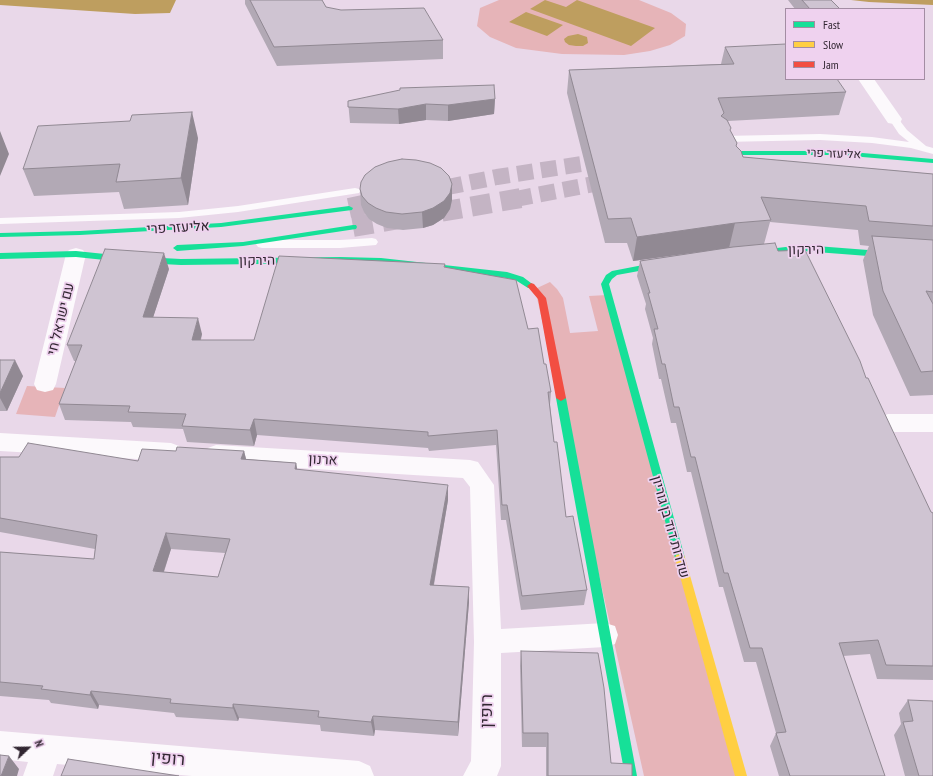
<!DOCTYPE html>
<meta charset="utf-8">
<style>
body{margin:0}
#map{position:relative;width:933px;height:776px;overflow:hidden;background:#e9d8e9;font-family:"PT Sans Narrow",sans-serif}
canvas{display:block}
.legend{position:absolute;left:785px;top:8px;width:140px;height:72px;box-sizing:border-box;background:#efd2ef;border:1px solid #a38da3;margin:0;padding:5px 7px;list-style:none;font-size:12px;color:#312631}
.legend li{display:flex;align-items:center;gap:8px;height:20px}
.legend b{width:20px;border:1px solid #a38da3}
.north{position:absolute;left:8px;top:728px;width:40px;height:40px;-webkit-text-stroke:3px #efd2ef;paint-order:stroke;rotate:68deg;font-size:11px;font-weight:700;line-height:16px;text-align:center;color:#312631}
.north::after{content:'';display:block;margin:auto;width:14px;height:18px;background:#312631;clip-path:polygon(50% 0,100% 100%,50% 72%,0 100%)}
</style>
<div id="map">
<canvas width="933" height="776"></canvas>
<ul class="legend">
<li><b style="height:5px;background:#16e098"></b>Fast</li>
<li><b style="height:5px;background:#ffcf43"></b>Slow</li>
<li><b style="height:5px;background:#f24e42"></b>Jam</li>
</ul>
<div class="north">N</div>
</div>
<script>
const context = document.querySelector('canvas').getContext('2d');
context.lineJoin = 'round';
function paint(path, color) { context.fillStyle = color; context.fill(path, 'evenodd'); }
const shape = rows => new Path2D(rows.map(r => 'M' + r).join(''));
function stroke(path, color, width, dash) { context.strokeStyle = color; context.lineWidth = width; context.lineCap = dash ? 'butt' : 'round'; context.setLineDash(dash || []); context.stroke(path); }
function write(font, color, halo, rows, align = 'center') {
  context.font = font + ' "PT Sans Narrow",Heebo,sans-serif'; context.lineWidth = 3.5; context.setLineDash([]); context.textBaseline = 'middle'; context.strokeStyle = halo; context.fillStyle = color; for (const [text, x, y, turn = 0] of rows) {
    context.save(); context.translate(x, y); context.rotate((+turn || 0) * Math.PI / 180); context.textAlign = isNaN(turn) ? turn : align; if (halo) context.strokeText(text, 0, 0); context.fillText(text, 0, 0); context.restore();
  }
}
const green = shape([
 [499,0,639,0,671,13,686,24,685,36,670,45,650,51,624,55,562,54,516,48,490,37,477,26,480,8],
 [550,282,557,289,563,298,570,333,598,331,589,296,607,295,740,776,644,776,535,289],
 [27,386,65,388,55,417,16,414]
]);
const water = shape([
 [0,0,176,0,170,13,135,14,0,5],
 [545,0,566,7,577,0,655,28,631,46,530,9],
 [851,0,933,0,933,5,869,2],
 [526,12,563,25,547,36,509,22],
 [578,34,587,37,588,43,583,46,576,46,569,45,565,42,564,39,568,36]
]);
const secondaryTunnelFar1 = shape([
 [423,192,497,177,614,159],
 [516,199,620,179]
]);
const secondaryTunnel = shape([
 [349,208,391,199],
 [353,227,521,198]
]);
const lane = shape([
 [894,116,897,117,907,130,926,146,933,148,933,154,911,148,872,143,820,140,723,142,718,139,723,136,820,134,872,137,909,142,899,134,889,119,894,116],
 [355,188,359,189,360,191,359,193,238,212,179,218,0,224,0,218,179,212,238,206,355,188],
 [372,238,376,239,378,242,376,245,340,248,262,248,258,247,256,244,258,241,262,240,340,240,372,238]
]);
const street = shape([
 [858,79,874,79,902,119,900,123,894,124,888,123,858,79],
 [76,248,83,250,86,254,56,384,53,390,45,392,37,390,34,384,66,254,69,250,76,248],
 [888,414,933,414,933,432,888,432,880,429,877,423,880,417,888,414],
 [0,433,171,443,179,446,183,452,179,458,171,461,0,451,0,433],
 [216,445,470,460,478,462,494,485,501,629,605,623,615,626,618,635,615,644,605,647,501,653,501,766,497,776,463,776,471,761,474,642,470,487,463,478,216,463,208,460,204,454,208,448,216,445],
 [0,731,359,761,370,766,374,776,192,776,57,764,53,776,23,776,28,762,0,759,0,731]
]);
const fast = shape([
 [732,151,839,151,933,159,933,163,839,155,732,155,732,151],
 [349,206,353,208,352,210,221,227,80,235,0,237,0,233,80,231,221,223,349,206],
 [353,225,356,225,357,227,356,229,243,246,177,251,173,248,177,245,243,242,353,225],
 [803,245,933,255,933,261,803,251,751,257,747,254,751,251,803,245],
 [76,251,124,256,181,259,340,257,381,258,507,272,523,277,535,286,534,288,528,288,517,281,506,278,381,264,340,263,181,265,124,262,76,257,0,259,0,253,76,251],
 [669,260,672,261,673,263,672,265,617,275,612,279,609,284,685,558,684,561,680,562,676,561,675,558,601,284,606,275,612,271,669,260],
 [561,395,566,398,637,776,625,776,556,398,561,395]
]);
const slow = shape([
 [680,554,684,555,685,558,747,776,735,776,675,558,676,555,680,554]
]);
const jam = shape([
 [531,283,534,284,546,298,566,398,561,401,556,398,538,299,527,286,531,283]
]);
const wall = shape([
 [245,0,322,0,326,7,443,40,443,59,277,66,245,4],
 [788,0,831,0,840,9,795,9],
 [725,47,846,92,839,115,728,121,730,130,737,143,736,146,743,157,933,174,933,395,910,396,873,315,863,260,869,246,860,245,858,230,770,222,764,244,778,251,866,378,931,512,933,513,933,680,877,679,870,654,843,656,885,776,779,776,770,746,776,733,756,662,744,662,723,587,719,587,691,472,687,472,676,423,671,423,661,379,659,379,652,344,653,338,645,309,646,304,637,276,640,261,703,251,633,261,627,243,605,243,567,93,569,70,721,64],
 [495,99,494,114,448,121,426,120,399,124,350,123,348,101],
 [198,138,188,205,124,209,119,192,34,196,23,169],
 [360,189,452,200,450,209,444,218,433,225,423,228,403,230,387,228,377,224,369,219,364,212,361,205],
 [445,264,445,267,528,329,544,364,551,392,550,405,554,442,566,517,587,590,584,605,521,610,506,520,501,520,496,445,429,451,428,448,257,435,254,446,187,442,183,429,133,427,131,422,65,420,59,404,76,361,74,361,67,345,169,269,153,317,202,334,201,340,254,340],
 [0,360,23,376,7,411,0,411],
 [176,451,244,451,246,459,296,463,297,469,448,500,434,585,469,587,469,602,458,736,375,730,374,736,321,731,320,725,239,718,238,721,176,717,174,713,99,705,98,709,51,703,49,700,0,696,0,552,94,559,95,549,0,532,0,457,138,461],
 [171,549,225,553,218,577,164,572],
 [521,651,611,763,632,776,546,776,546,747,522,747,520,666],
 [908,700,933,776,905,776,894,735,901,724,899,713]
]);
const shadedWall = shape([
 [495,99,494,114,448,121,448,105],
 [426,104,426,120,399,124,398,109],
 [192,112,198,138,188,205,181,178],
 [0,131,9,154,0,176],
 [452,184,452,200,450,209,444,218,433,225,423,228,422,212],
 [735,223,729,248,633,261,637,237],
 [164,253,169,269,148,333,143,317],
 [198,318,202,334,196,356,192,340],
 [15,360,23,376,7,411,0,398,0,393],
 [254,419,257,435,254,446,250,430],
 [244,451,248,467,241,459],
 [296,463,299,479,295,469],
 [448,485,448,500,431,600,430,585],
 [166,533,171,549,159,586,153,571],
 [469,587,469,602,458,736,458,722],
 [91,691,99,705,98,709,90,695],
 [233,704,239,718,238,721,233,708],
 [373,716,375,730,374,736,371,722],
 [9,756,19,769,17,776,1,776]
]);
const building = shape([
 [250,0,322,0,326,7,341,10,424,8,443,40,274,47,250,0],
 [802,0,831,0,840,9,810,9,802,0],
 [786,44,786,79,837,79,846,92,718,98,724,113,721,116,727,120,731,128,730,130,737,143,736,146,741,151,743,157,933,174,933,226,869,221,866,206,761,197,771,220,735,223,637,237,631,218,608,219,569,70,734,64,725,47,786,44],
 [494,85,495,99,448,105,426,104,398,109,348,107,348,101,400,90,400,88,494,85],
 [192,112,181,178,116,182,120,164,23,169,38,126,130,121,132,115,192,112],
 [402,159,416,160,430,163,441,168,449,176,452,184,450,193,444,201,433,208,422,212,402,214,386,212,376,208,368,203,362,196,360,189,361,182,365,175,375,167,388,162,402,159],
 [872,236,933,240,933,292,926,291,933,304,933,371,921,372,883,291,872,236],
 [775,243,778,251,805,250,860,361,866,378,868,378,882,408,931,512,933,513,933,666,886,665,878,640,839,643,885,776,790,776,776,733,786,732,762,648,750,648,728,573,724,573,695,457,691,457,679,407,674,407,665,364,662,364,654,329,658,329,648,293,650,293,640,261,733,247,775,243],
 [105,249,164,253,143,317,198,318,192,340,254,340,279,256,445,264,444,267,516,280,528,329,538,328,544,364,546,364,551,392,548,392,554,442,557,442,566,517,573,516,587,590,522,596,507,505,502,505,497,430,428,436,428,432,254,419,250,430,182,426,186,414,128,412,130,406,59,404,82,345,67,345,105,249],
 [0,360,15,360,0,393,0,360],
 [28,443,138,461,142,449,176,451,177,447,244,451,241,459,296,463,295,469,448,485,430,585,469,587,458,722,373,716,371,722,318,717,319,711,233,704,233,708,170,703,171,699,91,691,90,695,41,689,43,686,0,682,0,552,94,559,97,535,0,518,0,457,19,457,28,443],
 [166,533,230,539,218,577,153,571,166,533],
 [521,651,598,653,604,688,611,763,632,764,632,776,548,776,548,733,523,733,521,651],
 [908,700,933,701,933,776,919,776,903,722,913,721,908,700],
 [0,755,9,756,1,776,0,776,0,755],
 [68,759,179,776,61,776,68,759]
]);
const farStreetnames = [
 ["אליעזר פרי",834,154,2]
];
const streetNames = [
 ["אליעזר פרי",178,228,-3],
 ["הירקון",806,250,-1],
 ["הירקון",257,261,-1],
 ["עם ישראל חי",61,319,-76],
 ["ארנון",323,460,3],
 ["שדרות דוד בן גוריון",670,527,74]
];
const nearStreetnames = [
 ["רופין",487,711,-89],
 ["רופין",168,759,5]
];
paint(green, '#e6b4b8');
paint(water, '#be9e5f');
stroke(secondaryTunnelFar1, '#c4b4c4', 16, [16, 8]);
stroke(secondaryTunnel, '#c4b4c4', 20, [20, 10]);
paint(lane, '#fcf9fc');
paint(street, '#fcf9fc');
paint(fast, '#16e098');
paint(slow, '#ffcf43');
paint(jam, '#f24e42');
paint(wall, '#b2a9b5');
paint(shadedWall, '#918993');
paint(building, '#cfc4d2');
stroke(building, '#918993', 1);
write('12px', '#312631', '#efd2ef', farStreetnames);
write('14px', '#312631', '#efd2ef', streetNames);
write('17px', '#312631', '#efd2ef', nearStreetnames);
</script>
